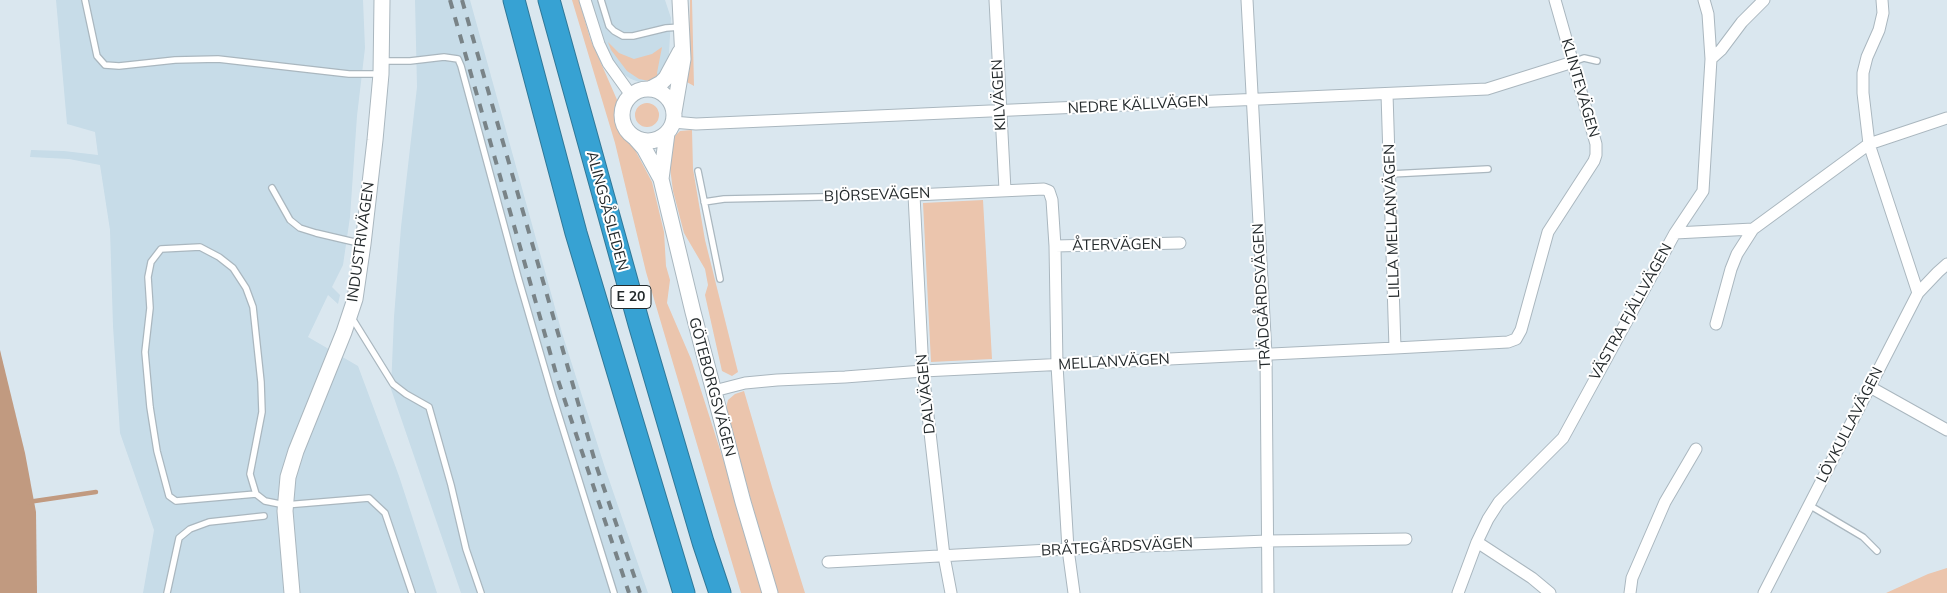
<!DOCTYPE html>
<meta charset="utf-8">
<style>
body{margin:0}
canvas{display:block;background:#dae7ef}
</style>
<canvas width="1947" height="593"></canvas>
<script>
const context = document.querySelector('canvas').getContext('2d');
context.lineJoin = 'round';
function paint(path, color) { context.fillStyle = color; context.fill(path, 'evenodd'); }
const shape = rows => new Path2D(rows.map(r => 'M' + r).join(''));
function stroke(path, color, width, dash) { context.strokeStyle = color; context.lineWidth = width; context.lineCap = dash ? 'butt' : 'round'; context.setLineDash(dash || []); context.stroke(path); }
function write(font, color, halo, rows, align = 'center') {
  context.font = font + ' Mulish,sans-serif'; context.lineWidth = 4; context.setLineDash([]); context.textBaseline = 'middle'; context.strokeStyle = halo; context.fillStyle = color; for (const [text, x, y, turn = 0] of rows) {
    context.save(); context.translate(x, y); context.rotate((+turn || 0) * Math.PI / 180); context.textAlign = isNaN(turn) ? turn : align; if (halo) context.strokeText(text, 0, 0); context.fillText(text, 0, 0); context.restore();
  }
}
const built = shape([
 [56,0,363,0,365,48,357,116,350,217,343,265,332,287,340,295,338,304,328,295,308,337,358,366,399,476,437,593,143,593,154,530,120,433,113,326,110,230,100,165,69,159,30,157,31,150,64,151,98,155,95,132,67,124],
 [415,0,470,0,562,333,606,471,648,593,461,593,391,389,394,317,401,227,417,87],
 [591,0,665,0,671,18,668,71,647,85,631,79,620,72,606,51]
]);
const green = shape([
 [572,0,579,0,590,38,618,102,616,125,623,138,633,146,652,182,664,232,666,266,670,280,667,303,691,359,766,593,741,593,646,272,615,143],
 [690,0,692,0,694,86,685,81,689,59],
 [608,42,619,53,634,59,652,54,662,47,657,73,658,77,649,81,639,79,627,71,611,50],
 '635 115a12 12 0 1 1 24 0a12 12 0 1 1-24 0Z',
 [692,130,693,169,705,240,738,372,732,376,722,371,705,295,708,285,705,269,684,233,673,191,669,160,672,139,680,131],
 [983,200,992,359,931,362,923,203],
 [744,391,772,487,805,593,778,593,752,504,726,408,728,400,735,394],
 [1947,568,1947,593,1886,593,1928,574]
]);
const water = shape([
 [0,350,25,453,36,512,37,593,0,593]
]);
const stream = shape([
 [28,502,96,492]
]);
const service = shape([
 [85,0,97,56,105,65,119,66,175,60,218,59,349,74,380,74],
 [601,0,609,26,614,31,623,36,633,36,666,28,681,27],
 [382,61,410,61,444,57,458,59,461,66,518,277,553,397,614,593],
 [1573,62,1584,58,1597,61],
 [698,171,720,279],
 [1391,174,1488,169],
 [272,188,290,220,300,228,316,233,363,244],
 [704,202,724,199,914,195],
 [352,318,393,384,406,394,429,407,451,485,466,549,481,593],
 [256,494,176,501,169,496,157,451,150,407,145,352,150,308,148,277,151,262,161,249,200,247,219,257,233,268,246,288,253,307,261,382,262,412,250,474,256,494,265,501,285,505,369,498,385,513,412,593],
 [1809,505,1863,537,1877,551],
 [167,593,179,538,190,529,209,522,264,516]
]);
const minor = shape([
 [585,0,599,44,608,63,631,95],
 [995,0,1005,190],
 [1247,0,1266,354,1268,593],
 [1882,0,1883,13,1879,30,1867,57,1863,73,1863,93,1869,144,1918,293],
 [1711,59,1721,50,1742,22,1764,0],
 [1387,94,1395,348],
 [673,122,696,124,1487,89,1573,62],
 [1675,233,1753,229,1869,144,1947,118],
 [1055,246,1180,243],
 [1716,324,1731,269,1737,254,1753,229],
 [1870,387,1947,430],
 [714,391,745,383,777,380,845,377,923,371,1395,348,1508,342,1516,339,1521,330,1548,232,1594,161,1596,155,1596,144,1555,0],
 [1477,542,1532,578,1550,593],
 [828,562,1068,549,1267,541,1406,539],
 [951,593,944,556,923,371,914,195,1044,189,1049,191,1052,200,1055,246,1057,365,1068,549,1074,593],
 [1458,593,1477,542,1488,519,1499,502,1563,438,1675,233,1703,191,1711,59,1708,14,1704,0],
 [1630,593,1632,578,1665,502,1696,449],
 [1764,593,1918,293,1938,272,1947,264]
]);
const tertiary = shape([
 '622 115a26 26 0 1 1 52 0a26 26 0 1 1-52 0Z',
 [650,89,661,83,666,78,680,52],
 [674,112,683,59,680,0],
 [636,139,644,148,661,179,693,312,743,502,770,593],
 [661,179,667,133],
 [292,593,285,511,288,477,296,451,344,332,355,299,363,244,375,140,381,74,382,0]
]);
const motorway = shape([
 [514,0,576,233,684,593],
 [549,0,639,324,703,542,720,593]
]);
const rail = shape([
 [450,0,557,377,629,593],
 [462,0,596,465,640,593]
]);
const shields = [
 [631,297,40]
];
const shieldNames = [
 ["E 20",631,297]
];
const streetNames = [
 ["KLINTEVÄGEN",1580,88,74],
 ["KILVÄGEN",999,95,-93],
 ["NEDRE KÄLLVÄGEN",1138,105,-3],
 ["BJÖRSEVÄGEN",877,195,-2],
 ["ALINGSÅSLEDEN",607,211,75],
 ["LILLA MELLANVÄGEN",1392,221,-92],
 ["INDUSTRIVÄGEN",361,242,-82],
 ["ÅTERVÄGEN",1117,245,-1],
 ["TRÄDGÅRDSVÄGEN",1262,296,-93],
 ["VÄSTRA FJÄLLVÄGEN",1631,312,-61],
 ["MELLANVÄGEN",1114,362,-3],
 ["GÖTEBORGSVÄGEN",712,387,75],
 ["DALVÄGEN",926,394,-96],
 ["LÖVKULLAVÄGEN",1850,425,-63],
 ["BRÅTEGÅRDSVÄGEN",1117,547,-3]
];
paint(built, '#c7dce8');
paint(green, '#ebc5ad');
paint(water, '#c19a80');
stroke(stream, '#c19a80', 4.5);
stroke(service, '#aab7bf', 8);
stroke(minor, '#aab7bf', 13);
stroke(tertiary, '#aab7bf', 17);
stroke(motorway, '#307898', 23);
stroke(service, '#fff', 5.5);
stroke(minor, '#fff', 11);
stroke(tertiary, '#fff', 15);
stroke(motorway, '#37a2d3', 21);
stroke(rail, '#798387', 4, [9, 9]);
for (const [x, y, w] of shields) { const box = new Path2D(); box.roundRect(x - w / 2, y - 11.5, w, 23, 4); context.fillStyle = '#fff'; context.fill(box); stroke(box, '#23292b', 1); }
write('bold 14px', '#23292b', null, shieldNames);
write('15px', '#23292b', '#fff', streetNames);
</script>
